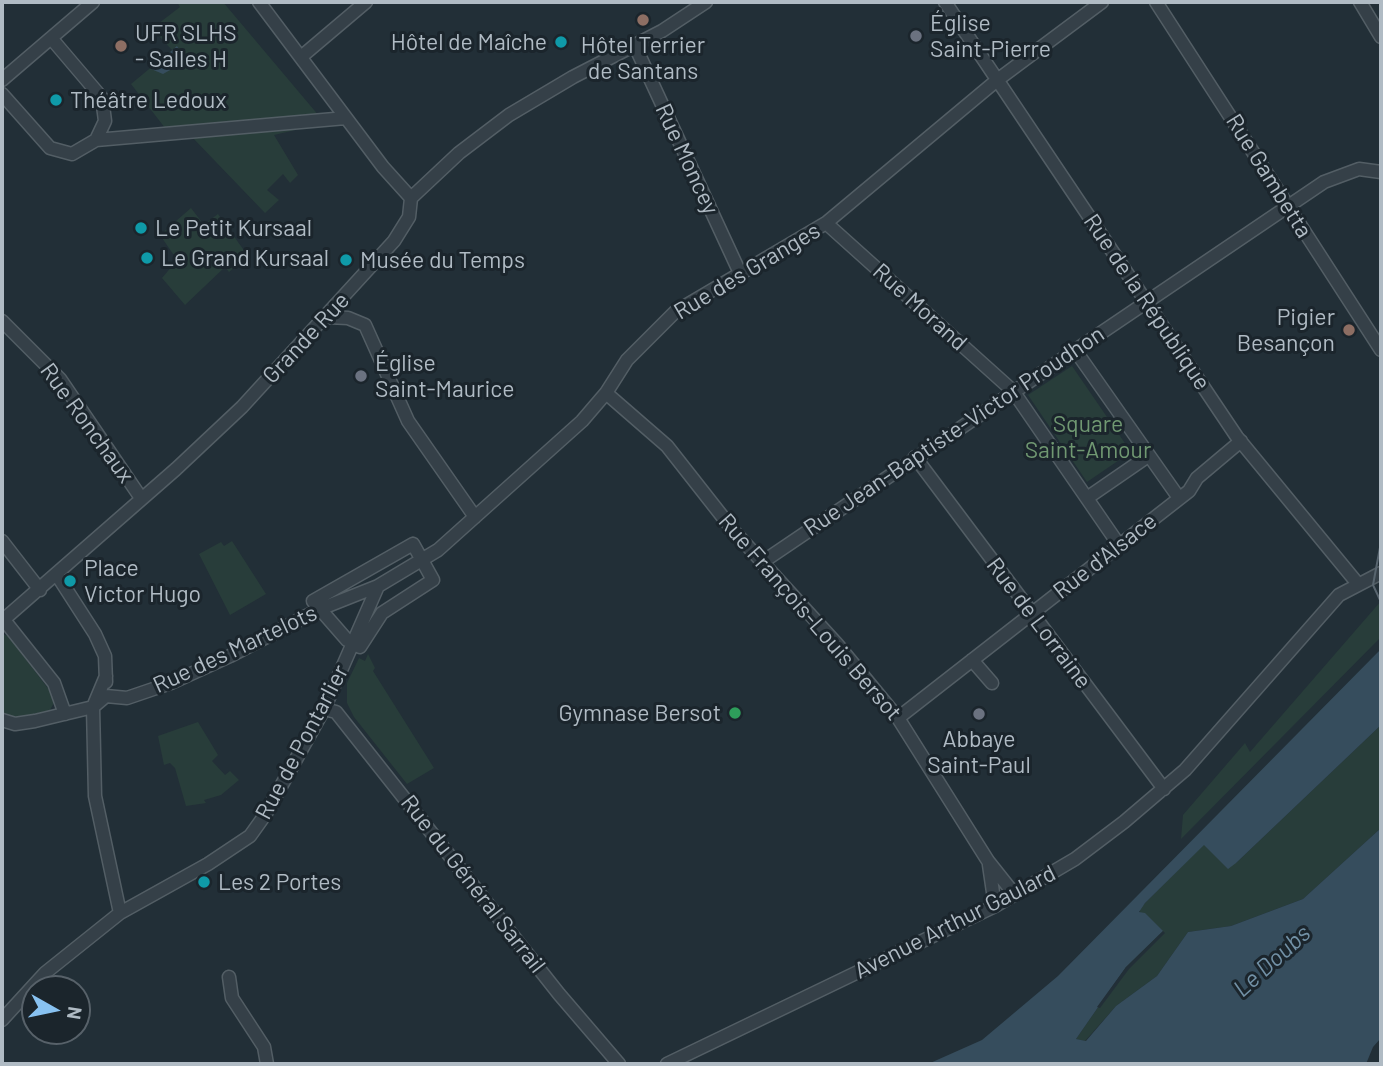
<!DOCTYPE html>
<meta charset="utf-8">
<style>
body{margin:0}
#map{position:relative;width:1383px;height:1066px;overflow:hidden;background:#222f37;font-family:Barlow,sans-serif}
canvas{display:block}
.frame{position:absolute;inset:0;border:4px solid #b0bbc4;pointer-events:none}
.north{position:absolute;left:21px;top:975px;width:70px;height:70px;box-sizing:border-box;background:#1b252c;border:2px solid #576169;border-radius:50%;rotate:99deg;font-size:19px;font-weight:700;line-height:28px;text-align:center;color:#b0bbc4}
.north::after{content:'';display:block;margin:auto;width:24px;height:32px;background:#88c2f1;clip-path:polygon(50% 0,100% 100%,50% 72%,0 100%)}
</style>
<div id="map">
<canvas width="1383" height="1066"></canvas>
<div class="frame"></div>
<div class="north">N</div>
</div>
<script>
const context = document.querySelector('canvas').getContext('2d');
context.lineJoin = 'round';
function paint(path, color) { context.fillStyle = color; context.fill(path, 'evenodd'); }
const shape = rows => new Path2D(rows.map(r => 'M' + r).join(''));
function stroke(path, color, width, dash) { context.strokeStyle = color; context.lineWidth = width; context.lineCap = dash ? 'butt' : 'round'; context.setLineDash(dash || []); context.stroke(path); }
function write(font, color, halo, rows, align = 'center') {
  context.font = font + ' Barlow,sans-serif'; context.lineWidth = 6; context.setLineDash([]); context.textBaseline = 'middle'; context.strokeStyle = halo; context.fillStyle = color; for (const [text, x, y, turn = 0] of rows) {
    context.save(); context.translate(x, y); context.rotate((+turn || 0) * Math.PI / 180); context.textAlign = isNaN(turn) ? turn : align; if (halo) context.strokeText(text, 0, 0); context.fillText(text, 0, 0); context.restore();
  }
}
const green = shape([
 [177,2,223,2,325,123,274,135,298,175,290,183,283,174,267,190,279,200,265,213,191,136,172,137,131,84,172,50,157,34,151,39,146,33,180,7],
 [191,208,201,221,193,227,195,231,218,214,248,256,229,272,225,267,185,305,162,278,173,265,180,263,182,257,173,254,160,235],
 [1072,366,1131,452,1087,482,1028,395],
 [232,541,266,594,230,615,199,554,221,542,224,546],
 [1381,601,1381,637,1181,839,1183,815,1245,743,1250,752],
 [2,634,8,636,53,695,55,701,50,710,18,718,2,713],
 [368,654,375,668,373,671,434,768,407,784,354,717,347,703,347,683,359,658,365,661],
 [198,722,218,755,212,761,225,775,230,771,239,780,221,795,204,800,206,803,186,806,175,768,170,763,164,765,158,736],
 [1381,725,1381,828,1303,899,1231,926,1188,932,1157,976,1116,1006,1085,1041,1076,1039,1126,967,1145,913,1141,914,1139,909,1204,844,1236,863]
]);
const water = shape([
 [177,46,183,56,179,65,163,74,151,69],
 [1381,649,1381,725,1236,863,1228,869,1204,845,1145,903,1139,912,1145,913,1163,931,1126,967,1076,1039,1086,1041,1116,1006,1157,976,1188,932,1231,926,1303,899,1381,828,1381,1038,1373,1047,1366,1064,928,1064,982,1040,1058,976]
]);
const pier = shape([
 [1163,931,1165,933,1129,969,1100,1008,1097,1007,1126,967]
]);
const street = shape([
 [259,2,383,167,411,198],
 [945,2,1237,437,1358,584],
 [1156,2,1381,350],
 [1360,2,1381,37],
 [635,46,740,273],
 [301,57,366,2],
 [2,80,93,2],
 [2,94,50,148,72,154,96,140,105,121,102,98,51,38],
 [96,140,346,118],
 [826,223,1013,391,1119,545],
 [327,317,348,318,365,325,408,421,475,517],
 [2,321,60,379,141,498],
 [1075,350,1179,498],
 [606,393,667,446,733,530,837,644,898,718,988,861,1015,895],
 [915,457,1164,789],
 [1087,498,1148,456],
 [2,541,40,590],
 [413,544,433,580,382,613,360,647,347,640,313,601,413,544],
 [761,563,1324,182,1359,169,1381,172],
 [57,575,95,634,105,656,106,682],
 [4,620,54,683,65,714],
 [2,621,176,469,242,407,394,241,409,217,411,198,459,153,509,115,573,77,662,31,706,2],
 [972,660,992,683],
 [106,676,93,707,95,796,120,913],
 [324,709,336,712,559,994,619,1064],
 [898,718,1189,491,1197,478,1241,441],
 [2,720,15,724,35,721,93,707,106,696,127,698,171,683,230,656,320,609,378,586,438,550,582,421,606,393,627,360,675,312,826,223,996,81,1102,2],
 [989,865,995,906],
 [229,977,232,998,264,1047,267,1064],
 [2,1020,45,973,120,913,208,864,250,836,265,815,324,709,378,586],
 [667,1064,995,906,1075,859,1124,822,1185,770,1339,595,1381,573]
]);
const tram = shape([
 [1381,542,1373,585,1381,602]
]);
const markers = [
 [643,20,7,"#8d6e63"],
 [916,36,7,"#6b7280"],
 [561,42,7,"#0f9aa8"],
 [121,46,7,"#8d6e63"],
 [56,100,7,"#0f9aa8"],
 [141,228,7,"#0f9aa8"],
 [147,258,7,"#0f9aa8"],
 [346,260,7,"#0f9aa8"],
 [1349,330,7,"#8d6e63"],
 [361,376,7,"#6b7280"],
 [70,581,7,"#0f9aa8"],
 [735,713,7,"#2e9e5b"],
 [979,714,7,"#6b7280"],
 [204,882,7,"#0f9aa8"]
];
const poiNames = [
 ["Église",930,23],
 ["Saint-Pierre",930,49],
 ["UFR SLHS",135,33],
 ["- Salles H",135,59],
 ["Hôtel de Maîche",547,42,"right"],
 ["Hôtel Terrier",643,45,"center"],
 ["de Santans",643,71,"center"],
 ["Théâtre Ledoux",70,100],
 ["Le Petit Kursaal",155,228],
 ["Le Grand Kursaal",161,258],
 ["Musée du Temps",360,260],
 ["Pigier",1335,317,"right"],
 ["Besançon",1335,343,"right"],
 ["Église",375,363],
 ["Saint-Maurice",375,389],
 ["Place",84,568],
 ["Victor Hugo",84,594],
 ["Gymnase Bersot",721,713,"right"],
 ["Abbaye",979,739,"center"],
 ["Saint-Paul",979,765,"center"],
 ["Les 2 Portes",218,882]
];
const streetNames = [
 ["Rue Moncey",687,159,65],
 ["Rue Gambetta",1269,176,58],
 ["Rue des Granges",747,271,-31],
 ["Rue de la République",1147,302,56],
 ["Rue Morand",920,307,42],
 ["Grande Rue",306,338,-47],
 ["Rue Ronchaux",87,423,54],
 ["Rue Jean-Baptiste-Victor Proudhon",954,431,-34],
 ["Rue d'Alsace",1105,556,-38],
 ["Rue François-Louis Bersot",810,617,49],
 ["Rue de Lorraine",1039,623,53],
 ["Rue des Martelots",235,649,-25],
 ["Rue de Pontarlier",302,742,-62],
 ["Rue du Général Sarrail",473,884,52],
 ["Avenue Arthur Gaulard",955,922,-27]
];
const parkNames = [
 ["Square",1088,424],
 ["Saint-Amour",1088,450]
];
const waterNames = [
 ["Le Doubs",1272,961,-42]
];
paint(green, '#283d3a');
paint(water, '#364d5d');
paint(pier, '#222f37');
stroke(street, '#535e65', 15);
stroke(street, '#354048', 12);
stroke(tram, '#58656f', 2);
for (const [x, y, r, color] of markers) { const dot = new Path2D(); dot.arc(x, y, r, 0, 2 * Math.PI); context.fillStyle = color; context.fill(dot); stroke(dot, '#1b252c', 2.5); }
write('23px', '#b0bbc4', '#1b252c', poiNames, 'left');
write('23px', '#b0bbc4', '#1b252c', streetNames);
write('23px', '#709872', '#1b252c', parkNames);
write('italic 24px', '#7291a6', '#1b252c', waterNames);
</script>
